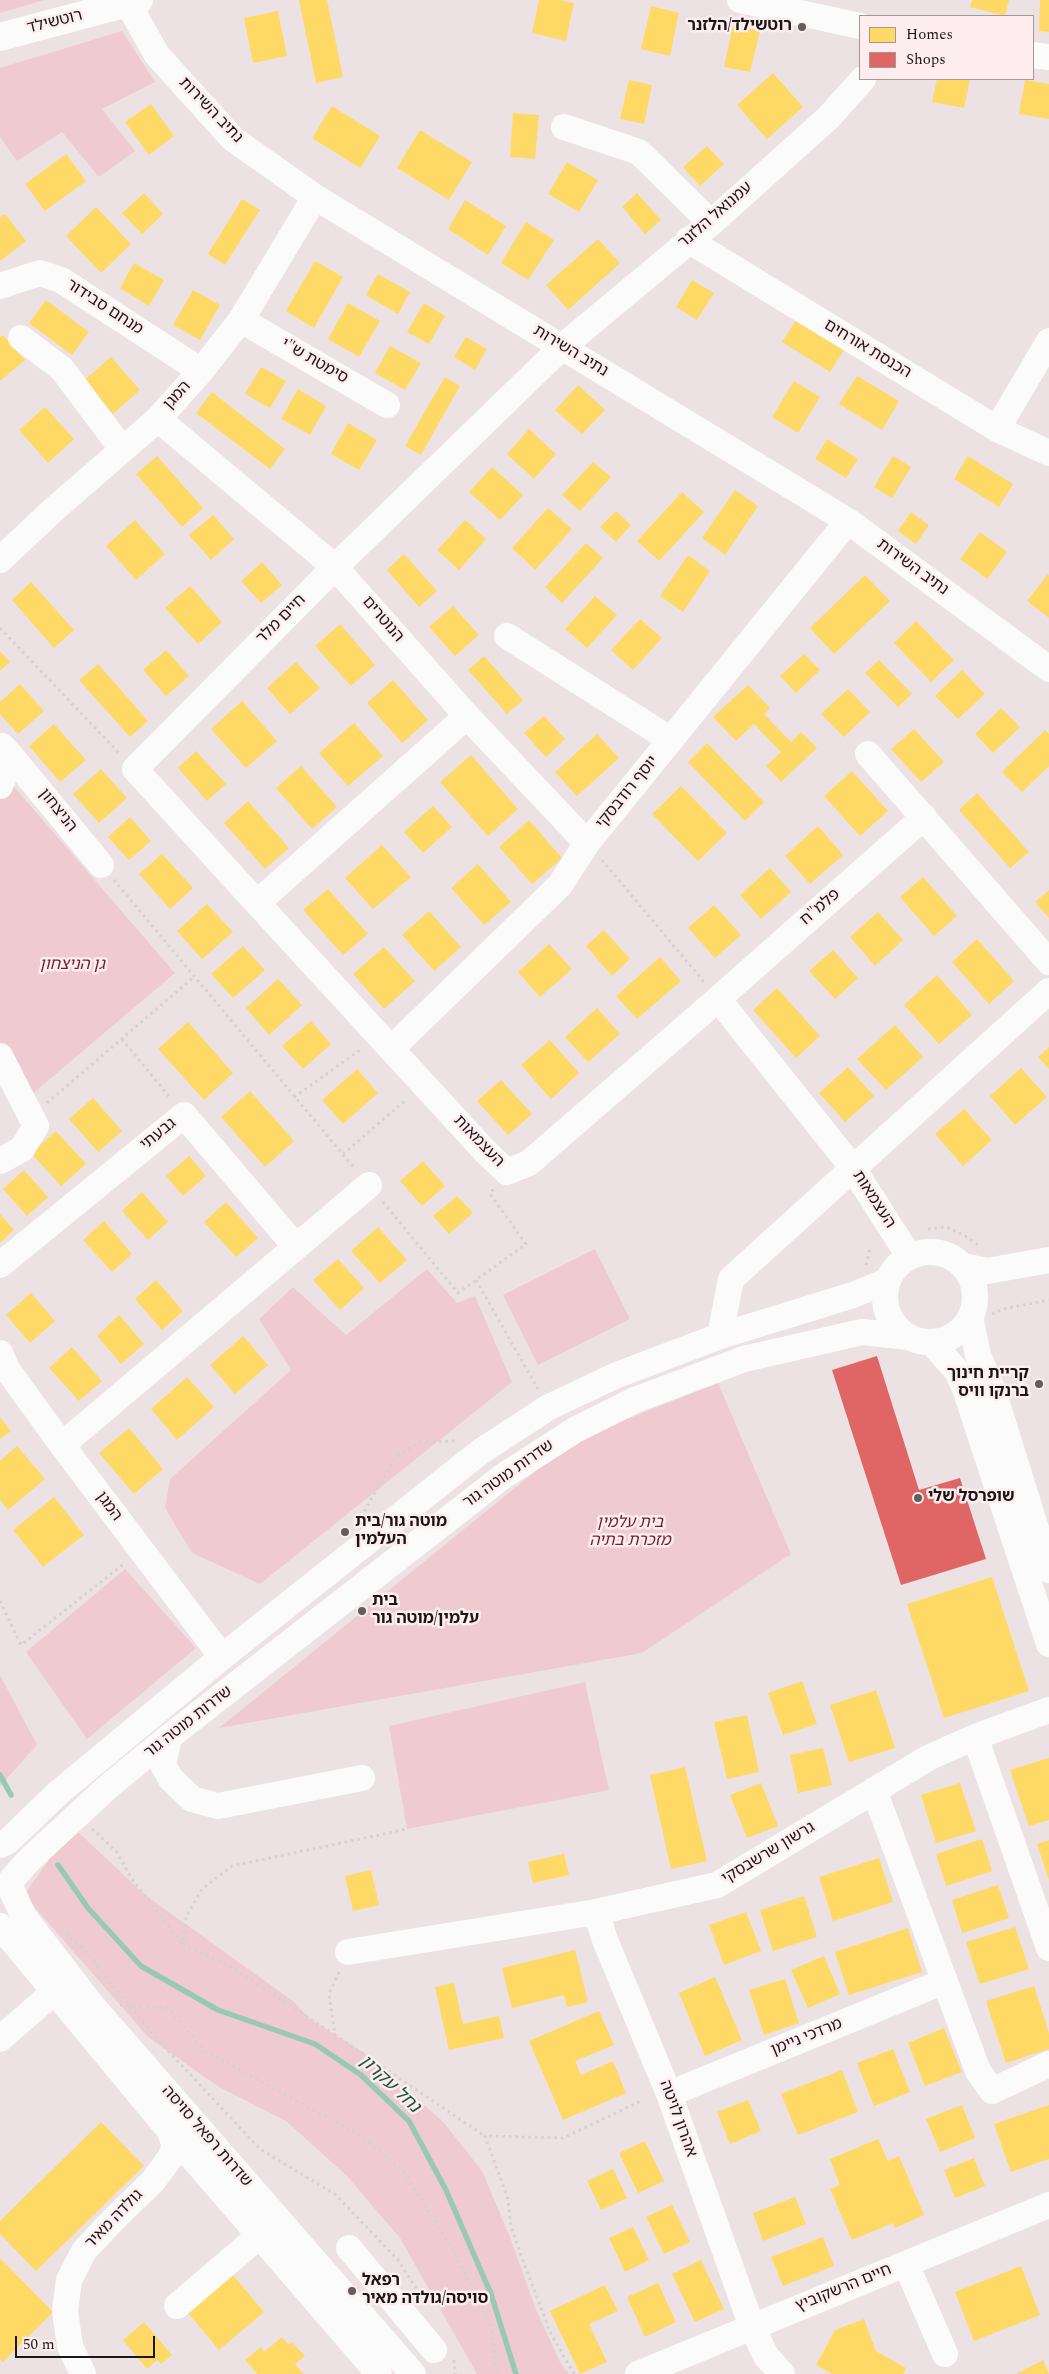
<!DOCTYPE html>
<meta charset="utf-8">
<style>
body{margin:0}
#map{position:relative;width:1049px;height:2374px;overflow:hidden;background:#ece2e4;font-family:Spectral,serif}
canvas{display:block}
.legend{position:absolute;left:859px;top:15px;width:175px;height:65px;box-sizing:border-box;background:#fdedee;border:1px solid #a39798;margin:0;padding:6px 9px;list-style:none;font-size:15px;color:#1b1616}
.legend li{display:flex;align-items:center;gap:10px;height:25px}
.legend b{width:25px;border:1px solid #a39798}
.scale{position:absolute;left:15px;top:2336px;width:140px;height:22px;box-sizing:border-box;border:2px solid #1b1616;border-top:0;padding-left:6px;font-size:15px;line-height:18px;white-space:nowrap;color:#1b1616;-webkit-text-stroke:4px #fdedee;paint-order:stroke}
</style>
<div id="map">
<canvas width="1049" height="2374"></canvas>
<ul class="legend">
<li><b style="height:14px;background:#ffd966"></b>Homes</li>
<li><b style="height:14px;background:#e06666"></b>Shops</li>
</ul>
<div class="scale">50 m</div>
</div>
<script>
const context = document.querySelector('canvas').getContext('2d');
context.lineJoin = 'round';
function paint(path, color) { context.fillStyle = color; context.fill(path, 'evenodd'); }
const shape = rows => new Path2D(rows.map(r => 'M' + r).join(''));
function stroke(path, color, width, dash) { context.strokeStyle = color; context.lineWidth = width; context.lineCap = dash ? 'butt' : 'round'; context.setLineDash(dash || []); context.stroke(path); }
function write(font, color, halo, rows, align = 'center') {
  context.font = font + ' Spectral,"Noto Sans Hebrew",serif'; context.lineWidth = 5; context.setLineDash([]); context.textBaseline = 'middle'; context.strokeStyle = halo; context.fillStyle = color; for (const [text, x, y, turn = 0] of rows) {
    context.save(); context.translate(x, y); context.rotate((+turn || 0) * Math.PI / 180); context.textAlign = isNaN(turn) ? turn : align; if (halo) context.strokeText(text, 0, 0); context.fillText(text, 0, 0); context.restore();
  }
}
const green = shape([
 [0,0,44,0,0,13],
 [122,31,155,82,102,109,135,151,99,177,62,132,17,161,0,137,0,68],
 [9,781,175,973,31,1095,0,1043,0,798],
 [595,1249,630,1319,538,1365,503,1295],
 [427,1269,457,1303,475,1296,512,1382,260,1584,192,1553,165,1508,170,1479,291,1370,259,1319,293,1287,346,1335],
 [718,1383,791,1554,642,1653,219,1728,574,1440],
 [125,1569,196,1648,87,1739,26,1652],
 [0,1675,37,1745,0,1786],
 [585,1682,609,1790,407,1829,389,1726],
 [75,1829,145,1895,293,2001,310,2019,378,2062,445,2124,482,2171,510,2237,535,2307,561,2364,569,2374,477,2374,400,2238,346,2175,286,2121,219,2087,148,2037,24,1895,61,1843]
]);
const homes = shape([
 [299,0,327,0,343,77,316,83],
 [539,0,559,0,574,3,566,41,532,33],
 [972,0,1009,0,1005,16,970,7],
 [1040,0,1049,0,1049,32,1039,31],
 [651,6,679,13,670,56,641,49],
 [278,11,287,56,253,63,244,18],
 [733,25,760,31,750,72,724,67],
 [773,73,803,107,767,139,737,105],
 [937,79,970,79,964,108,932,102],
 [629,80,652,85,644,124,620,119],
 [1025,80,1049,84,1049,119,1019,114],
 [151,104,174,136,149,155,125,122],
 [332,106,380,136,360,168,312,138],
 [513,113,539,115,535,159,510,157],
 [420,130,472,162,449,200,397,168],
 [707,146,724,164,700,186,683,167],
 [66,154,86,181,45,211,25,184],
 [567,162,598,180,579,212,548,194],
 [144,193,163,214,142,234,122,213],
 [637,193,661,220,645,234,622,207],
 [242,199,260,210,225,265,208,254],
 [465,200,506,226,488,255,448,229],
 [96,207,131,244,101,273,66,236],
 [5,214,26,241,0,261,0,217],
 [526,222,554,240,528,280,501,263],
 [598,239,620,263,568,310,546,285],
 [315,261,343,277,314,328,286,311],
 [134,263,164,280,149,306,120,288],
 [378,274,410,292,398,314,366,295],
 [692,280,714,293,697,320,676,307],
 [193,290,220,305,200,340,173,325],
 [46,300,89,332,72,355,29,323],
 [348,303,380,321,359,357,328,339],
 [424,303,445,316,429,344,407,332],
 [796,320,844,350,830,372,782,342],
 [3,335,25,360,0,381,0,337],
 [466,337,487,349,475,370,454,357],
 [390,346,421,363,405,390,375,373],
 [111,357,140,390,113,414,83,381],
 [261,367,286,381,270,408,245,394],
 [857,376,899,401,882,430,839,404],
 [445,377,460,386,421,455,405,446],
 [794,381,820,397,798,433,772,417],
 [578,385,605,410,582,434,555,410],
 [298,389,326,406,310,435,281,419],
 [212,392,285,449,270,469,196,413],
 [45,407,74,439,48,463,19,430],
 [348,423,377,440,359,470,331,454],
 [529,429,556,454,534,479,507,454],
 [827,439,858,459,846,478,815,459],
 [157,456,203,508,182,527,136,474],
 [893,456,911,467,892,498,874,487],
 [968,456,1013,484,999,507,954,479],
 [593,462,611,477,580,511,562,495],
 [492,467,523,495,500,520,469,492],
 [735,490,758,506,725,555,702,538],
 [682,492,704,512,659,561,637,541],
 [548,508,572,529,535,570,512,548],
 [616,511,631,525,616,542,600,527],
 [911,512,929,525,916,544,898,531],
 [213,515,234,539,211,560,189,535],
 [135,520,165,554,136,580,106,546],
 [465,520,486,539,459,570,437,550],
 [980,532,1007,552,987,579,960,559],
 [586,543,603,558,562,603,545,587],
 [404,554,437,591,419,607,387,570],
 [688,555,710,571,683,612,660,596],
 [262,562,282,585,261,603,241,581],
 [1048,574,1049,575,1049,618,1027,601],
 [865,575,890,601,834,654,810,628],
 [31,582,74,630,54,648,12,600],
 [190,586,222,622,198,644,165,608],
 [595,596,617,615,587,648,565,629],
 [453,606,479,635,455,656,429,627],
 [640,619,662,638,633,670,611,650],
 [916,621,954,660,931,682,894,643],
 [340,624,375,665,351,686,315,646],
 [166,650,189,676,166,696,143,670],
 [0,651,10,662,0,671],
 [804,654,820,670,796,693,780,676],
 [484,656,523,700,507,714,468,670],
 [879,660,912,694,898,707,865,673],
 [296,662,320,688,290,714,267,688],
 [98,664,148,721,130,737,79,680],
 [962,670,985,694,958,719,935,696],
 [393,680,428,720,402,743,367,703],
 [20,684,44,711,18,734,0,714,0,702],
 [748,685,770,708,764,714,791,742,801,732,817,748,781,782,766,766,781,752,754,724,736,741,713,717],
 [848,689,870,712,844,737,821,714],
 [242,701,277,741,246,768,211,729],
 [1001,708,1020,727,993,753,975,734],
 [544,716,565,739,546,757,524,733],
 [354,723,383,756,348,786,319,753],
 [54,724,86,760,60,782,29,746],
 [914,729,944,762,921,782,891,749],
 [1045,730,1049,734,1049,766,1022,792,1002,772],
 [597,734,619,758,577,796,555,772],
 [707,743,764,802,745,821,688,762],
 [196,751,226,784,207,801,178,768],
 [471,755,518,809,488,836,440,782],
 [301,766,337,807,312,829,276,788],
 [101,769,127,798,99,823,73,794],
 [852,771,888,811,860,836,824,796],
 [681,786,727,833,698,861,652,814],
 [977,793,1029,852,1010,868,959,810],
 [248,801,289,848,265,869,224,823],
 [433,806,452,827,423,853,404,832],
 [130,817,151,841,129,860,108,837],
 [529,820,562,858,532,884,499,847],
 [818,826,843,855,810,884,785,856],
 [382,845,411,877,373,909,345,878],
 [162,854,193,888,170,909,139,874],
 [478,864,511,902,484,925,451,888],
 [770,868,791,892,761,919,740,895],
 [923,877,957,916,934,936,900,897],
 [328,889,368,934,343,955,303,910],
 [1049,890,1049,918,1035,902],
 [207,904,233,932,202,959,177,931],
 [714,905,741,935,715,958,688,928],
 [429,911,461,947,434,971,402,935],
 [878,912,903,940,875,966,850,937],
 [604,930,630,959,612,976,586,946],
 [977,939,1014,981,989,1004,952,962],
 [549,944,572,969,540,997,518,972],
 [243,946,265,970,233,998,211,974],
 [384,947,415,981,384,1009,353,974],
 [833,950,858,978,835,999,809,971],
 [660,957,681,981,637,1019,616,996],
 [937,975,972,1015,939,1044,904,1005],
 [278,979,302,1005,269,1035,246,1008],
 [777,988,820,1036,796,1058,753,1010],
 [597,1008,620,1034,588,1062,565,1037],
 [311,1021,331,1044,303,1069,282,1046],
 [188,1022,233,1073,204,1100,158,1049],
 [895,1025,923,1057,886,1090,857,1059],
 [550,1040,579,1073,551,1099,521,1065],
 [1049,1047,1049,1069,1038,1057],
 [848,1067,874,1096,845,1122,819,1093],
 [1021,1068,1047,1097,1015,1125,990,1096],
 [357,1069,378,1093,343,1124,322,1100],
 [501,1080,532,1114,508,1135,477,1101],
 [250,1091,294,1141,265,1167,221,1117],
 [93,1098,122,1131,98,1152,69,1119],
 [964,1109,992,1140,963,1166,935,1134],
 [56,1131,86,1164,61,1186,31,1153],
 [189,1156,206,1176,183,1196,166,1176],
 [423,1161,445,1186,422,1206,400,1181],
 [24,1170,48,1197,27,1216,3,1189],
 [142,1192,168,1222,148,1240,122,1211],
 [457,1196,473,1213,449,1234,433,1216],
 [226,1202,258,1238,236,1257,204,1222],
 [0,1214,14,1230,0,1243],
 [104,1221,132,1254,112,1272,83,1240],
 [378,1227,407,1260,380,1283,351,1251],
 [338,1259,364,1288,340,1310,313,1280],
 [156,1280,183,1311,162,1330,135,1299],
 [31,1293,55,1321,30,1343,6,1315],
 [119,1315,144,1344,121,1364,97,1336],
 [243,1336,268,1365,235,1394,210,1365],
 [72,1347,102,1381,79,1401,49,1368],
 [187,1377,214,1407,177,1440,151,1409],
 [0,1417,11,1431,0,1439],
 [129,1428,163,1469,134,1494,99,1453],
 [17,1446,45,1479,8,1510,0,1500,0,1461],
 [54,1497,84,1535,43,1567,13,1530],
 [992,1577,1029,1691,944,1718,907,1604],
 [802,1681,817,1724,783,1735,768,1693],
 [876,1690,895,1748,849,1762,830,1705],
 [747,1715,759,1772,727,1779,714,1722],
 [823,1748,832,1785,798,1793,790,1755],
 [1049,1758,1049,1820,1029,1826,1010,1770],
 [685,1767,707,1861,671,1869,650,1775],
 [761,1783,778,1826,747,1838,730,1795],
 [960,1783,976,1831,936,1843,921,1795],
 [982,1839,992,1871,946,1886,936,1854],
 [1049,1840,1049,1880,1037,1844],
 [564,1854,569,1875,533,1883,528,1862],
 [879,1858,893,1902,833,1921,819,1877],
 [371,1870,379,1905,353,1911,345,1876],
 [998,1885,1009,1918,962,1933,952,1900],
 [804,1896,817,1937,773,1951,760,1910],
 [746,1912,761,1951,724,1965,709,1925],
 [1015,1927,1029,1969,980,1984,966,1942],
 [908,1928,922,1972,849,1995,835,1952],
 [575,1950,588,2002,567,2007,564,1995,512,2008,502,1968],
 [824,1956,840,1994,808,2008,791,1970],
 [715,1977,742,2040,705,2056,679,1993],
 [785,1979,799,2023,764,2035,749,1990],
 [454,1983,463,2024,499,2016,504,2038,449,2050,435,1987],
 [1034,1986,1049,2033,1049,2049,1006,2063,986,2001],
 [599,2011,614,2045,575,2061,581,2075,613,2061,626,2093,563,2120,529,2041],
 [944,2028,962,2072,925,2086,908,2043],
 [893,2049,910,2092,874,2106,857,2063],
 [842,2070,858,2112,798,2135,781,2094],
 [748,2100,761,2131,730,2144,717,2112],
 [962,2105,975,2138,940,2152,926,2119],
 [1049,2105,1049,2159,1011,2172,994,2124],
 [101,2122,144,2166,36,2271,0,2234,0,2221],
 [878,2139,888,2161,899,2156,924,2215,895,2228,893,2223,852,2240,830,2189,840,2185,830,2159],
 [645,2141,664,2181,638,2193,619,2153],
 [974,2158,985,2186,955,2198,944,2170],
 [613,2169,627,2198,601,2210,587,2181],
 [795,2197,806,2224,763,2241,753,2213],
 [672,2205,690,2242,664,2254,646,2217],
 [633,2227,649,2260,625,2272,609,2238],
 [823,2237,834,2266,783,2286,771,2257],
 [0,2258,53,2312,3,2362,0,2359],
 [701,2260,724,2309,695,2322,672,2274],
 [1021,2266,1040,2315,974,2341,955,2292],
 [233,2275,264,2312,219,2350,188,2313],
 [658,2283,676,2322,645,2337,627,2297],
 [605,2285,618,2311,589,2324,607,2362,580,2374,550,2311],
 [864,2319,876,2351,906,2368,903,2374,832,2374,816,2365,835,2330],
 [144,2322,172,2355,161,2364,157,2360,147,2369,123,2340],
 [282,2337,289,2345,292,2342,305,2356,295,2364,304,2374,257,2374,245,2360,261,2347,264,2352],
 [1043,2360,1049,2374,1016,2374]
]);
const shops = shape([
 [877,1356,919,1490,960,1478,986,1559,901,1585,832,1370]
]);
const stream = shape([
 [0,1775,11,1795],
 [58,1865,88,1908,141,1966,218,2010,315,2044,361,2075,409,2121,446,2190,491,2294,516,2374]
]);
const path = shape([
 [0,628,120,754],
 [602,860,704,982],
 [114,880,355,1169],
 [122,1039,171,1099],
 [294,1097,363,1048],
 [47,1103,195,976],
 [343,1154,407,1099],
 [383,1202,458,1293,526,1244,490,1194,494,1188],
 [928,1229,946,1227,964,1235,979,1246],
 [866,1265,870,1249],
 [476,1280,538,1389],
 [992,1314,1003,1309,1049,1300],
 [361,1517,396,1456,420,1442,458,1441],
 [0,1601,21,1645,125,1563],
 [92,1829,116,1851,132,1879,183,1944],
 [66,1933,84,1950,156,2038,260,2149,336,2195,398,2260,425,2302],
 [339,1972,329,1994,335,2035,485,2136],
 [120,2005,168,2008,205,2051,361,2136,404,2172,449,2243,490,2321,497,2374],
 [335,2035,230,1966,183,1944,186,1917,202,1889,232,1866,407,1829],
 [454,2360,455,2374],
 [574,2374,551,2334,522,2258,511,2227,508,2199,485,2136,563,2138,643,2100]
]);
const minor = shape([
 [126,0,157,55,233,139,315,197,848,521,1049,669],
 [740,0,860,26],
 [1033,55,1049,57],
 [564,127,639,152,711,223],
 [688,240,997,429,1049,453],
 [0,286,40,273,61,280,201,371],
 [241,320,387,405],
 [21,338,62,369,122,449],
 [158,419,335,567,467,716,587,843],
 [997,429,1049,341],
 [0,560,52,511,158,419,201,371,241,320,315,197],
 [507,636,671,740],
 [467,716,257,903,484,1150,507,1172,529,1163,718,999,852,1167,909,1256],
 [868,754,1049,962],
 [12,757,101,865],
 [0,786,12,757,2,746],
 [257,903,135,769,335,567,562,347,711,223,828,118,863,79],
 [718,999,924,817],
 [391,1049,560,885,587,843,848,521],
 [0,1056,36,1126,22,1149,0,1161],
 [296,1247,369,1185],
 '885 1297a45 45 0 1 1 90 0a45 45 0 1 1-90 0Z',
 [0,1265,184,1115,296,1247,62,1445],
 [963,1266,987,1271,1049,1260],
 [970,1317,978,1355,993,1391,1049,1570],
 [720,1336,731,1279,1049,991],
 [931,1342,956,1370,964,1386,1049,1644],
 [0,1353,7,1369,62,1445,222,1657],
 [169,1737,163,1765,171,1779,192,1799,218,1806,362,1778],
 [975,1737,1049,1948],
 [874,1790,978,2071,992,2091,1049,2064],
 [0,1845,8,1841,58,1793,222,1657,480,1452,549,1407,617,1375,720,1336,853,1295,887,1281],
 [12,1879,28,1861,110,1785,169,1737,502,1477,575,1430,635,1400,744,1359,862,1332,909,1337],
 [12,1891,24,1917,90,2003,413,2374],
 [596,1912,605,1940,669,2094,752,2327,766,2356,782,2374],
 [0,1926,184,2148,379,2374],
 [348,1952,596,1912,717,1885,928,1758,975,1737,1049,1710],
 [0,2039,54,1992],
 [669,2094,945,1981],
 [349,2248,434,2350],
 [906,2264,945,2354],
 [177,2306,260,2235],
 [83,2374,70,2346,65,2311,69,2280,84,2251,111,2222,153,2181,170,2158,175,2146,170,2132],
 [638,2374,1049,2205]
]);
const major = shape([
 [0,37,139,0]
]);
const markers = [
 [802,27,5,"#645d5e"],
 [1039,1384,5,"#645d5e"],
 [918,1498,5,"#645d5e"],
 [345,1532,5,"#645d5e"],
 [362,1611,5,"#645d5e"],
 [352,2291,5,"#645d5e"]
];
const streetNames = [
 ["רוטשילד",55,23,-14],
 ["נתיב השירות",210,111,46],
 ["עמנואל הלזנר",716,216,-41],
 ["מנחם סבידור",104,308,33],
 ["הכנסת אורחים",867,350,31],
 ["נתיב השירות",570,352,31],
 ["סימטת ש\"י",314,362,30],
 ["המגן",178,396,-48],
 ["נתיב השירות",912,568,36],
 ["חיים מלר",282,620,-45],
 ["הנוטרים",382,620,49],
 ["יוסף רודבסקי",628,793,-51],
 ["הניצחון",57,811,51],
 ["פלמ\"ח",821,908,-41],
 ["גבעתי",159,1135,-39],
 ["העצמאות",478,1142,46],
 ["העצמאות",873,1200,57],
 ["שדרות מוטה גור",509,1475,-35],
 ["המגן",108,1507,54],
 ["שדרות מוטה גור",189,1723,-38],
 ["גרשון שרשבסקי",769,1854,-31],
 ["מרדכי ניימן",807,2038,-22],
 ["אהרון לויטה",677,2119,70],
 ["שדרות רפאל סויסה",206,2137,49],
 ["גולדה מאיר",115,2220,-46],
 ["חיים הרשקוביץ",844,2289,-22]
];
const poiNames = [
 ["רוטשילד/הלזנר",792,27,"right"],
 ["קריית חינוך",1029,1375,"right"],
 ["ברנקו וויס",1029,1393,"right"],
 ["שופרסל שלי",928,1498],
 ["מוטה גור/בית",355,1523],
 ["העלמין",355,1541],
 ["בית",372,1602],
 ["עלמין/מוטה גור",372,1620],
 ["רפאל",362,2282],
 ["סויסה/גולדה מאיר",362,2300]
];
const parkNames = [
 ["גן הניצחון",72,966],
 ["בית עלמין",630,1524],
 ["מזכרת בתיה",630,1542]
];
const waterNames = [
 ["נחל עקרון",389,2085,43]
];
paint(green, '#efcbd1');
paint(homes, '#ffd966');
paint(shops, '#e06666');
stroke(stream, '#98c9b7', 5.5);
stroke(path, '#d4d1d1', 3, [2.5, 4]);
stroke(minor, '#fcfbfb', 26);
stroke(major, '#fcfbfb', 28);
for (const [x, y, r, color] of markers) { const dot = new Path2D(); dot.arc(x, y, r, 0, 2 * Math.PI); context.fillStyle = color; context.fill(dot); stroke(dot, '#fdedee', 2); }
write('16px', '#1b1616', '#fdedee', streetNames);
write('bold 16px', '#1b1616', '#fdedee', poiNames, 'left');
write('italic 16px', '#701f33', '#fdedee', parkNames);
write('italic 18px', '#1a5644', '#fdedee', waterNames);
</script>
